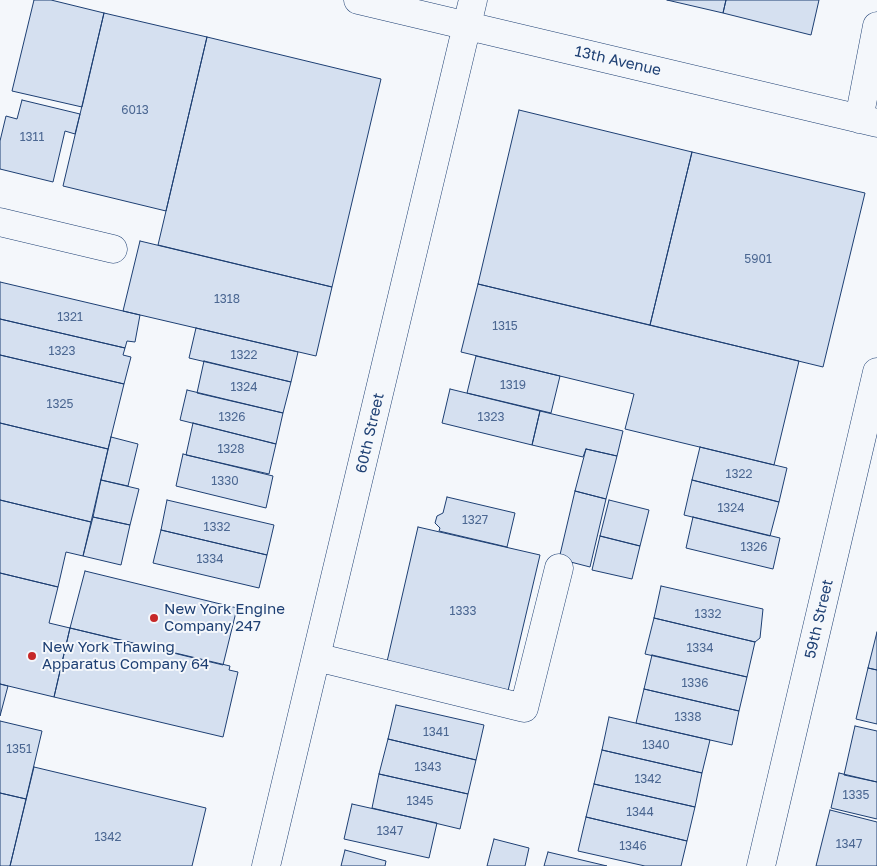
<!DOCTYPE html>
<style>
body{margin:0}
canvas{display:block;background:#f4f7fb}
</style>
<canvas width="877" height="866"></canvas>
<script>
const context = document.querySelector('canvas').getContext('2d');
context.lineJoin = 'round';
function paint(path, color) { context.fillStyle = color; context.fill(path, 'evenodd'); }
const shape = rows => new Path2D(rows.map(r => 'M' + r).join(''));
function stroke(path, color, width, dash) { context.strokeStyle = color; context.lineWidth = width; context.lineCap = dash ? 'butt' : 'round'; context.setLineDash(dash || []); context.stroke(path); }
function write(font, color, halo, rows, align = 'center') {
  context.font = font + ' "Golos Text",sans-serif'; context.lineWidth = 4; context.setLineDash([]); context.textBaseline = 'middle'; context.strokeStyle = halo; context.fillStyle = color; for (const [text, x, y, turn = 0] of rows) {
    context.save(); context.translate(x, y); context.rotate((+turn || 0) * Math.PI / 180); context.textAlign = isNaN(turn) ? turn : align; if (halo) context.strokeText(text, 0, 0); context.fillText(text, 0, 0); context.restore();
  }
}
const building = shape([
 [34,0,51,0,104,13,82,107,12,91,34,0],
 [667,0,726,0,723,13,667,0],
 [726,0,819,0,811,35,723,13,726,0],
 [104,13,207,37,166,211,63,186,104,13],
 [207,37,381,79,332,287,158,245,207,37],
 [22,100,80,114,75,134,65,131,53,182,0,169,0,141,6,116,17,119,22,100],
 [519,110,692,152,650,325,478,284,519,110],
 [692,152,865,193,823,367,650,325,692,152],
 [140,241,332,287,316,356,123,311,140,241],
 [0,282,140,315,135,342,127,341,125,348,0,319,0,282],
 [478,284,799,361,774,465,625,429,634,394,461,352,478,284],
 [0,319,125,348,123,355,131,357,124,384,0,355,0,319],
 [196,328,298,352,291,382,189,358,196,328],
 [0,355,124,384,108,449,0,423,0,355],
 [476,356,560,376,551,413,467,393,476,356],
 [204,361,291,382,283,413,197,393,204,361],
 [450,389,540,411,532,445,442,423,450,389],
 [187,390,283,413,276,444,180,420,187,390],
 [540,411,623,431,617,456,586,449,583,457,532,445,540,411],
 [0,423,108,449,91,522,0,500,0,423],
 [193,423,276,444,269,474,186,455,193,423],
 [111,437,138,444,128,486,101,480,111,437],
 [700,447,787,468,779,502,692,480,700,447],
 [586,449,617,456,606,499,575,491,586,449],
 [183,454,273,476,266,508,176,486,183,454],
 [101,480,139,489,130,525,93,517,101,480],
 [692,480,779,502,770,536,684,515,692,480],
 [575,491,606,499,590,567,559,559,575,491],
 [447,497,515,513,507,547,439,531,440,528,435,523,437,516,443,513,447,497],
 [0,500,91,522,83,556,66,552,58,587,0,573,0,500],
 [167,500,274,525,267,555,161,530,167,500],
 [609,500,649,510,640,546,600,536,609,500],
 [93,517,130,525,121,565,83,556,93,517],
 [693,517,780,538,773,569,686,548,693,517],
 [418,527,540,555,507,695,386,666,418,527],
 [161,530,267,555,259,588,153,563,161,530],
 [600,536,640,546,632,579,592,570,600,536],
 [85,571,237,608,223,665,70,628,85,571],
 [0,573,58,587,49,623,70,628,54,697,0,684,0,573],
 [661,586,763,609,760,638,755,642,654,618,661,586],
 [654,618,755,642,747,677,645,654,654,618],
 [70,628,230,666,229,670,238,672,223,737,54,697,70,628],
 [877,632,877,670,868,668,877,632],
 [652,655,747,677,739,711,644,689,652,655],
 [868,668,877,670,877,724,856,719,868,668],
 [0,684,8,686,0,716,0,684],
 [644,689,739,711,732,745,636,723,644,689],
 [396,705,484,725,476,760,388,739,396,705],
 [609,717,710,740,702,773,602,750,609,717],
 [0,721,42,731,26,799,0,793,0,721],
 [855,726,877,731,877,782,844,775,855,726],
 [388,739,476,760,468,794,379,774,388,739],
 [602,750,702,773,695,807,594,784,602,750],
 [34,767,206,808,192,866,10,866,34,767],
 [839,773,877,782,877,819,831,808,839,773],
 [379,774,468,794,460,829,372,808,379,774],
 [594,784,695,807,687,841,586,817,594,784],
 [0,793,26,799,10,866,0,866,0,793],
 [352,804,437,823,429,858,344,839,352,804],
 [830,810,877,822,877,866,816,866,830,810],
 [586,817,687,841,681,866,645,866,578,851,586,817],
 [494,839,529,848,525,866,487,866,494,839],
 [345,850,386,861,385,866,341,866,345,850],
 [548,852,607,866,544,866,548,852]
]);
const minor = shape([
 [358,0,877,123],
 [859,119,877,26],
 [0,222,113,249],
 [316,657,524,708,559,568],
 [266,866,473,0],
 [761,866,877,372]
]);
const markers = [
 [154,618,5,"#c62828"],
 [32,656,5,"#c62828"]
];
const numberNames = [
 ["6013",135,110],
 ["1311",32,137],
 ["5901",758,259],
 ["1318",227,299],
 ["1321",70,317],
 ["1315",505,326],
 ["1323",62,351],
 ["1322",244,355],
 ["1319",513,385],
 ["1324",244,387],
 ["1325",60,404],
 ["1326",232,417],
 ["1323",491,417],
 ["1328",231,449],
 ["1322",739,474],
 ["1330",225,481],
 ["1324",731,508],
 ["1327",475,520],
 ["1332",217,527],
 ["1326",754,547],
 ["1334",210,559],
 ["1333",463,611],
 ["1332",708,614],
 ["1334",700,648],
 ["1336",695,683],
 ["1338",688,717],
 ["1341",436,732],
 ["1340",656,745],
 ["1351",19,749],
 ["1343",428,767],
 ["1342",648,779],
 ["1335",856,795],
 ["1345",420,801],
 ["1344",640,812],
 ["1347",390,831],
 ["1342",108,837],
 ["1347",849,844],
 ["1346",633,846]
];
const streetNames = [
 ["13th Avenue",618,61,13],
 ["60th Street",370,433,-77],
 ["59th Street",819,619,-77]
];
const poiNames = [
 ["New York Engine",164,609],
 ["Company 247",164,626],
 ["New York Thawing",42,647],
 ["Apparatus Company 64",42,664]
];
paint(building, '#d5e0f0');
stroke(building, '#1d3f73', 1);
stroke(minor, '#1d3f73', 29);
stroke(minor, '#f4f7fb', 28);
for (const [x, y, r, color] of markers) { const dot = new Path2D(); dot.arc(x, y, r, 0, 2 * Math.PI); context.fillStyle = color; context.fill(dot); stroke(dot, '#f4f7fb', 2); }
write('12px', '#4b6792', null, numberNames);
write('15px', '#1d3f73', '#f4f7fb', streetNames);
write('15px', '#1d3f73', '#f4f7fb', poiNames, 'left');
</script>
